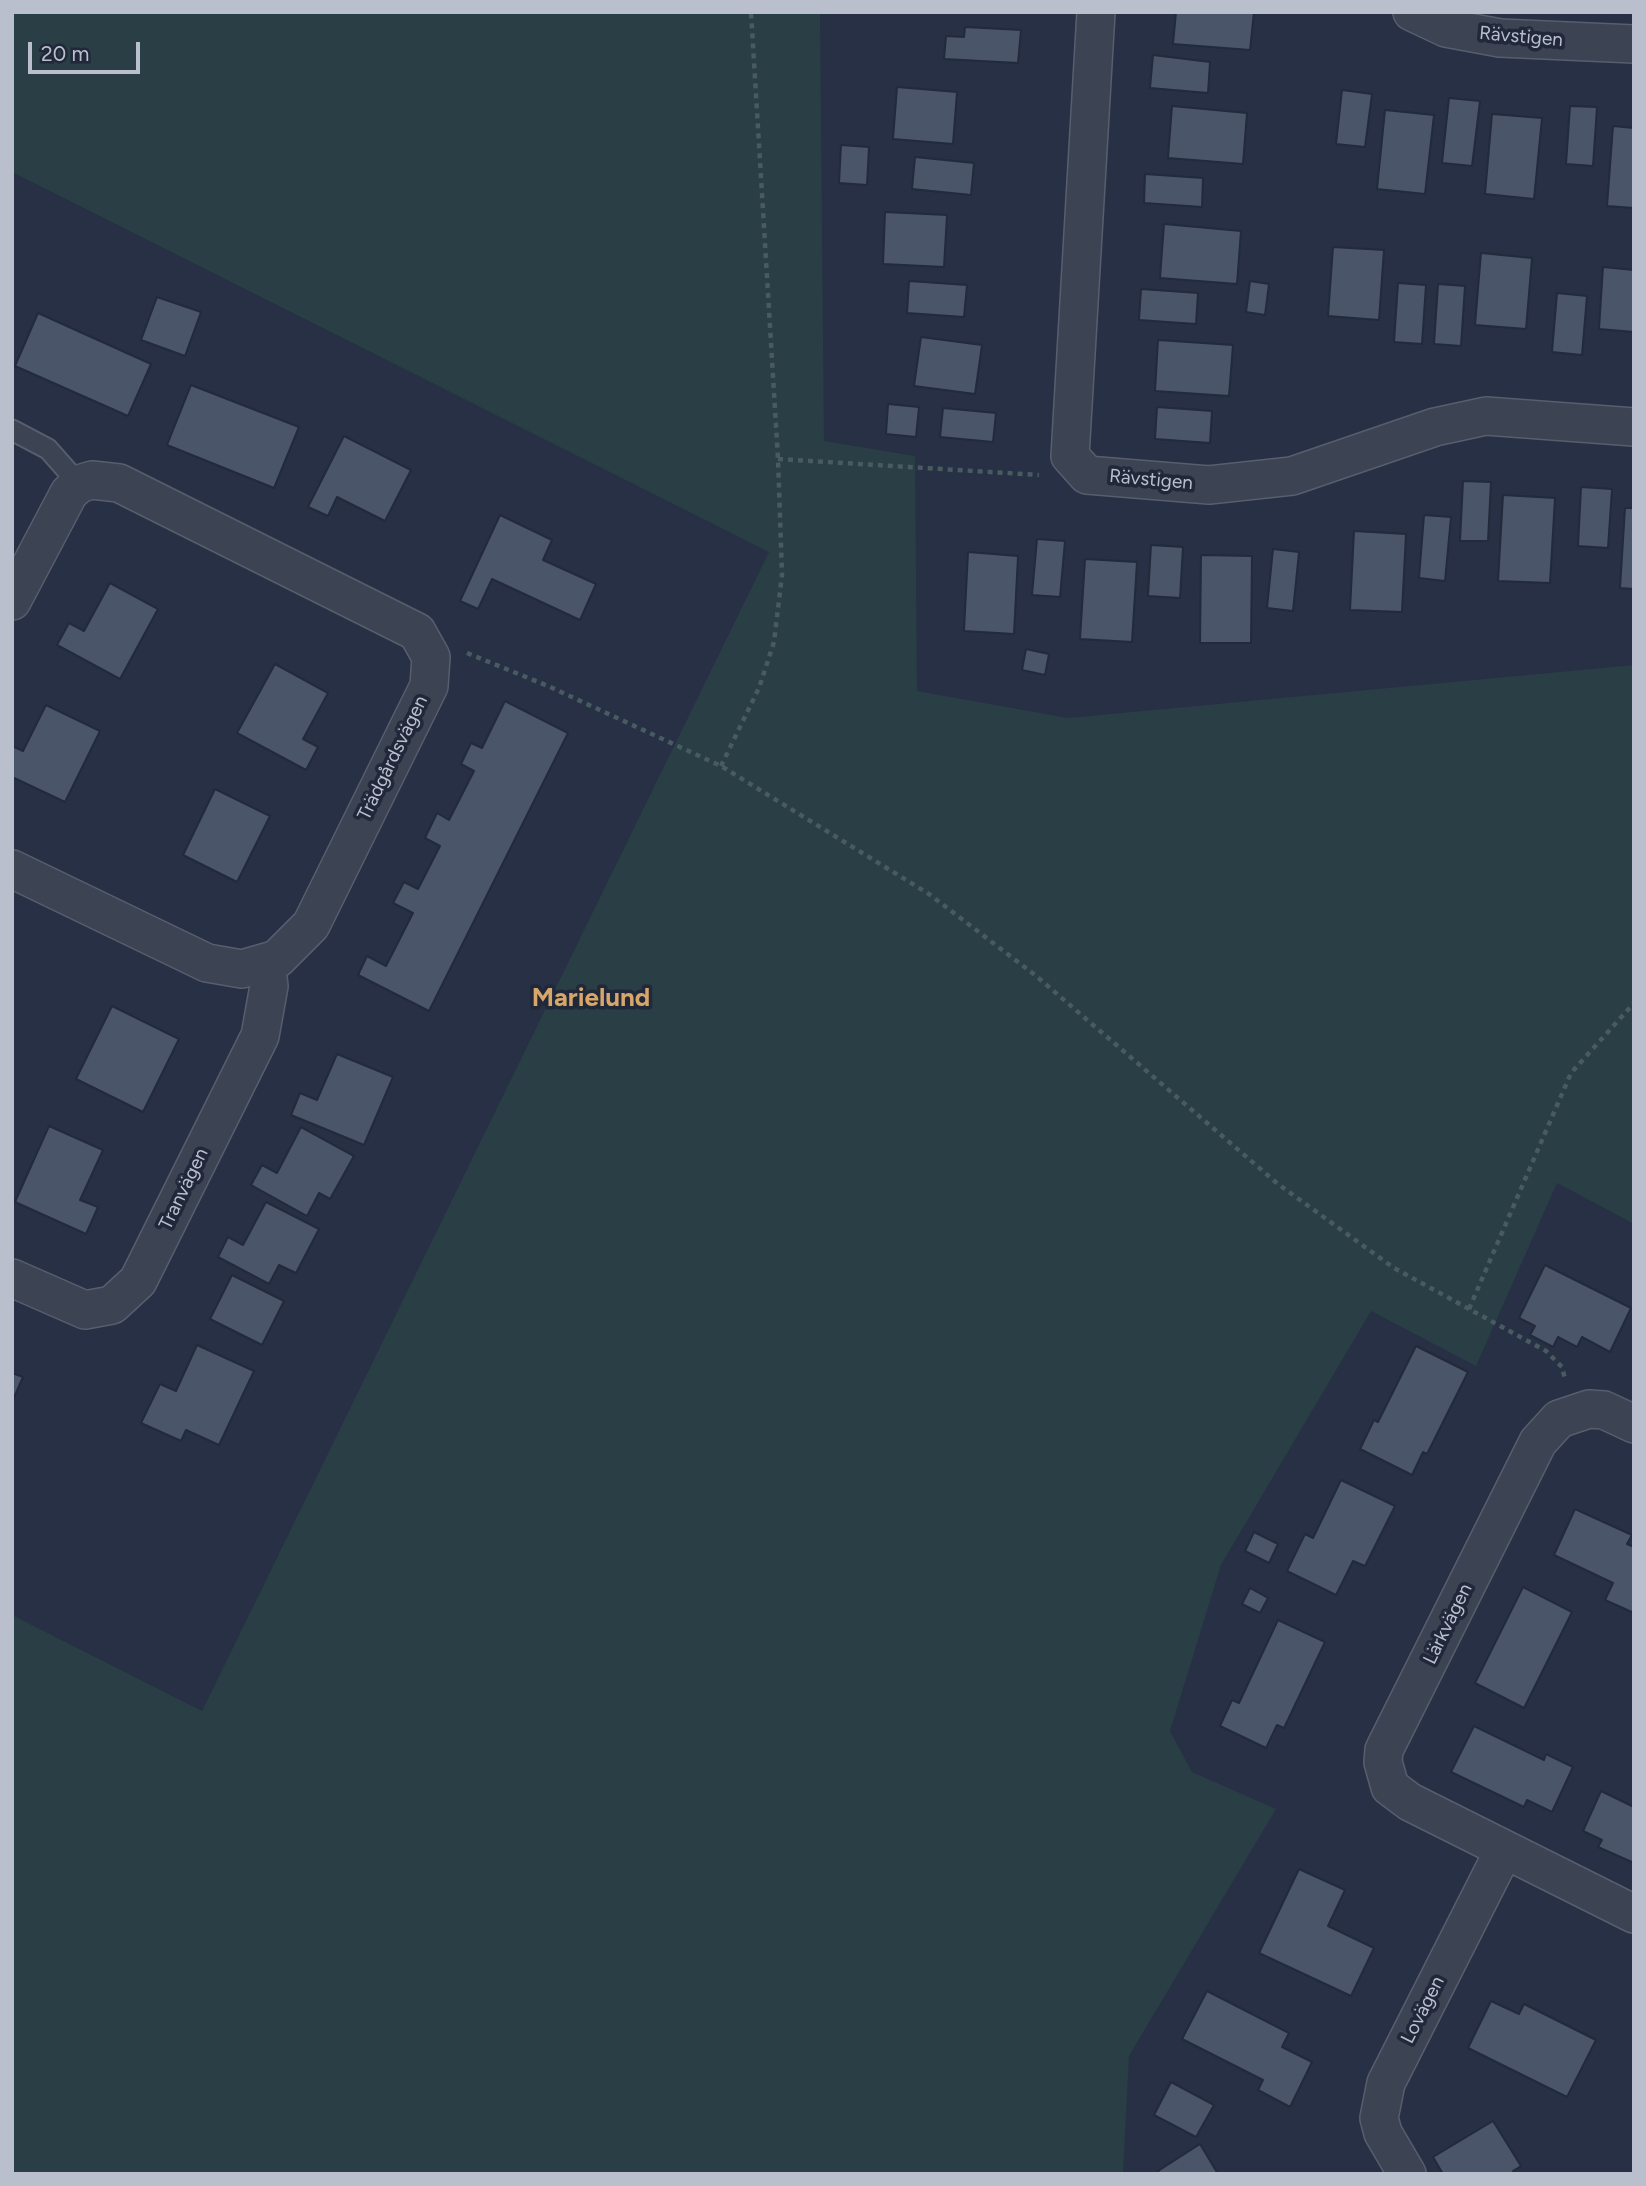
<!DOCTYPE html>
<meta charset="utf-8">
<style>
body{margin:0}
#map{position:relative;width:1646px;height:2186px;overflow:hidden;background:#273044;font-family:Figtree,sans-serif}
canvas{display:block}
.frame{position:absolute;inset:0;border:14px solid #b9bfcd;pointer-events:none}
.scale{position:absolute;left:28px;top:42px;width:112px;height:32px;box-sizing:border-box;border:4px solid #b9bfcd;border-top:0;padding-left:9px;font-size:21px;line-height:24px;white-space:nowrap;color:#b9bfcd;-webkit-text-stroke:5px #202839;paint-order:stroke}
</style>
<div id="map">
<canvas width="1646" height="2186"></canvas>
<div class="frame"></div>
<div class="scale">20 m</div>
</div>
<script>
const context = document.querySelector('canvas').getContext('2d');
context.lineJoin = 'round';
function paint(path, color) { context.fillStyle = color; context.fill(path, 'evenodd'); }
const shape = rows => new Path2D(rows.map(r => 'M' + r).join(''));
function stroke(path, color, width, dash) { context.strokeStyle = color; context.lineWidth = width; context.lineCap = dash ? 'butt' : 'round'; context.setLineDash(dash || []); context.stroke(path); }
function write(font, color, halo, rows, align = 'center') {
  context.font = font + ' Figtree,sans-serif'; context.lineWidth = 7; context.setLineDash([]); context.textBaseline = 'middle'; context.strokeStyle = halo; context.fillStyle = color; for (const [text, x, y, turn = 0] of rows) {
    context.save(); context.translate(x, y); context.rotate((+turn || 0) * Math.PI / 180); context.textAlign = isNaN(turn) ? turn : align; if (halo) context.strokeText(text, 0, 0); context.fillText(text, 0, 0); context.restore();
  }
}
const green = shape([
 [12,12,820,12,824,441,915,456,917,691,1068,718,1634,665,1634,1224,1557,1183,1476,1366,1371,1311,1221,1565,1170,1731,1192,1772,1276,1809,1129,2056,1123,2174,12,2174,12,1615,202,1711,769,552,12,172]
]);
const building = shape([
 [1176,12,1254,12,1250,50,1173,44,1176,12],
 [965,27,1021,30,1018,63,944,59,946,36,964,37,965,27],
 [1153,55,1210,62,1208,93,1150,88,1153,55],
 [897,87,957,92,953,144,893,139,897,87],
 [1342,90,1372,94,1365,147,1336,144,1342,90],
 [1449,98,1480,101,1472,166,1442,163,1449,98],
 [1172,106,1247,113,1243,164,1168,158,1172,106],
 [1570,106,1597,107,1593,166,1566,164,1570,106],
 [1385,110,1434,115,1425,194,1377,189,1385,110],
 [1492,114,1542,118,1534,199,1485,194,1492,114],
 [1613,126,1634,128,1634,208,1607,206,1613,126],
 [841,145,869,147,867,185,839,183,841,145],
 [915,157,974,163,971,195,912,189,915,157],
 [1145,174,1203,178,1202,207,1144,203,1145,174],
 [885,212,947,215,944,267,883,264,885,212],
 [1164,224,1241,231,1237,284,1160,278,1164,224],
 [1333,247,1384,250,1379,320,1328,316,1333,247],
 [1481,253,1532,258,1526,329,1475,325,1481,253],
 [1603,267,1634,270,1634,332,1599,329,1603,267],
 [909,281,967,285,964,317,907,313,909,281],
 [1250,281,1269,284,1265,315,1246,312,1250,281],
 [1398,283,1426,285,1422,344,1394,342,1398,283],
 [1438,284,1465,286,1461,346,1434,344,1438,284],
 [1141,289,1198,293,1196,324,1139,320,1141,289],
 [1557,293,1587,296,1582,355,1552,352,1557,293],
 [157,297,201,312,185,356,141,340,157,297],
 [38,313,151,364,128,416,15,366,38,313],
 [921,337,982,345,975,394,914,386,921,337],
 [1158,340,1233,345,1229,396,1155,391,1158,340],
 [191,385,299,427,274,488,167,445,191,385],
 [888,404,919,407,916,437,886,434,888,404],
 [1157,407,1212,411,1210,443,1155,439,1157,407],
 [943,408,996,413,993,442,940,437,943,408],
 [344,436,411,470,385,521,337,497,328,516,308,507,344,436],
 [1463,481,1491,482,1488,541,1460,541,1463,481],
 [1581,487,1612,489,1608,548,1578,546,1581,487],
 [1503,495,1555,498,1550,583,1498,581,1503,495],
 [1625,508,1634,508,1634,589,1620,588,1625,508],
 [500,515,552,540,543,560,596,584,580,620,492,579,478,609,460,601,500,515],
 [1424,515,1451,517,1445,581,1419,578,1424,515],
 [1354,531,1406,534,1402,612,1350,610,1354,531],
 [1037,539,1065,541,1060,597,1032,595,1037,539],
 [1151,545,1183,547,1180,598,1148,596,1151,545],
 [1273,549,1299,552,1293,611,1267,608,1273,549],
 [968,552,1018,556,1014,634,964,631,968,552],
 [1201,555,1252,556,1251,643,1200,643,1201,555],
 [1085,559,1137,562,1132,642,1080,639,1085,559],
 [110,583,158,609,120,679,57,645,69,623,84,631,110,583],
 [1026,649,1049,654,1045,675,1022,670,1026,649],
 [275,664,328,693,303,739,318,747,306,770,237,733,275,664],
 [505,701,568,733,429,1011,358,975,367,956,386,966,413,913,393,903,404,882,418,889,440,846,425,838,437,813,449,820,474,771,461,764,471,743,482,748,505,701],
 [46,705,100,731,65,802,12,777,12,746,23,751,46,705],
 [215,789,270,816,237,882,183,855,215,789],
 [112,1006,179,1039,143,1112,76,1079,112,1006],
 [337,1054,393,1077,364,1145,291,1115,300,1093,317,1100,337,1054],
 [49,1126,103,1150,80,1200,98,1207,86,1234,15,1202,49,1126],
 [301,1127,354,1156,330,1199,319,1193,307,1216,251,1185,262,1165,277,1173,301,1127],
 [266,1202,319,1229,296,1273,279,1265,269,1284,218,1257,228,1237,243,1245,266,1202],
 [1545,1265,1631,1308,1610,1352,1582,1337,1577,1347,1558,1337,1553,1347,1530,1335,1535,1326,1519,1318,1545,1265],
 [232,1275,284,1301,262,1345,210,1319,232,1275],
 [197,1345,254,1371,219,1445,186,1430,181,1441,141,1423,160,1384,176,1391,197,1345],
 [1416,1346,1468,1372,1427,1454,1423,1452,1412,1475,1360,1449,1374,1420,1378,1422,1416,1346],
 [12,1373,23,1377,12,1402,12,1373],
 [1341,1480,1395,1506,1365,1566,1353,1561,1336,1595,1287,1571,1305,1534,1313,1538,1341,1480],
 [1575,1509,1632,1535,1627,1544,1634,1547,1634,1613,1605,1600,1613,1583,1554,1555,1575,1509],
 [1254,1532,1278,1544,1269,1563,1245,1551,1254,1532],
 [1523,1587,1572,1612,1524,1708,1475,1683,1523,1587],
 [1250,1588,1268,1598,1260,1613,1242,1604,1250,1588],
 [1278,1620,1325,1642,1284,1728,1277,1725,1266,1748,1220,1726,1232,1700,1239,1703,1278,1620],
 [1474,1726,1544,1760,1546,1754,1573,1767,1552,1812,1527,1800,1524,1807,1451,1772,1474,1726],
 [1601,1791,1634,1807,1634,1863,1598,1847,1602,1840,1583,1831,1601,1791],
 [1299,1869,1345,1890,1328,1926,1374,1948,1351,1996,1259,1953,1299,1869],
 [1207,1991,1289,2033,1282,2047,1312,2062,1290,2107,1258,2090,1263,2080,1182,2039,1207,1991],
 [1491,2001,1519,2014,1524,2004,1596,2040,1567,2097,1468,2048,1491,2001],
 [1171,2082,1214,2105,1196,2137,1154,2115,1171,2082],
 [1493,2121,1521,2166,1513,2171,1514,2174,1443,2174,1433,2157,1493,2121],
 [1200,2144,1218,2174,1160,2174,1158,2171,1200,2144]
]);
const path = shape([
 [778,459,1039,475],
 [467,653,548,686,721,766,929,894,1035,975,1278,1184,1394,1268,1546,1351,1562,1367,1565,1379],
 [721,766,759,688,774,642,782,575,778,459,751,12],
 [1469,1309,1571,1073,1634,1003]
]);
const lane = shape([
 [12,430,48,449,79,484]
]);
const street = shape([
 [1096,12,1070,456,1087,475,1209,485,1292,476,1435,427,1486,416,1634,427],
 [1412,12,1446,28,1500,38,1634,44],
 [12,601,69,493,79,484,92,480,119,483,417,632,431,657,429,686,311,925,277,959,242,969,207,963,12,869],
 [12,1278,85,1310,112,1305,138,1281,260,1036,269,986,266,962],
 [1634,1424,1604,1410,1589,1409,1559,1419,1538,1442,1384,1750,1383,1762,1390,1787,1410,1802,1634,1914],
 [1407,2174,1383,2133,1379,2118,1386,2083,1504,1850]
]);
const streetNames = [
 ["Rävstigen",1521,37,5],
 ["Rävstigen",1151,480,5],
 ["Trädgårdsvägen",393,758,-64],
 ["Tranvägen",184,1189,-64],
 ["Lärkvägen",1448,1624,-64],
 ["Lovägen",1423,2010,-63]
];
const districtNames = [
 ["Marielund",591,998]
];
paint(green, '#293e45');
paint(building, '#4b556a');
stroke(building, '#222a3b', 2);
stroke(lane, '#575e6e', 23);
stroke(street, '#575e6e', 40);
stroke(path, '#485b61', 4.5, [5, 5]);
stroke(lane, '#3c4353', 19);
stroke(street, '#3c4353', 37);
write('19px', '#b9bfcd', '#202839', streetNames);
write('bold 26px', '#d7a66a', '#202839', districtNames);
</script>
